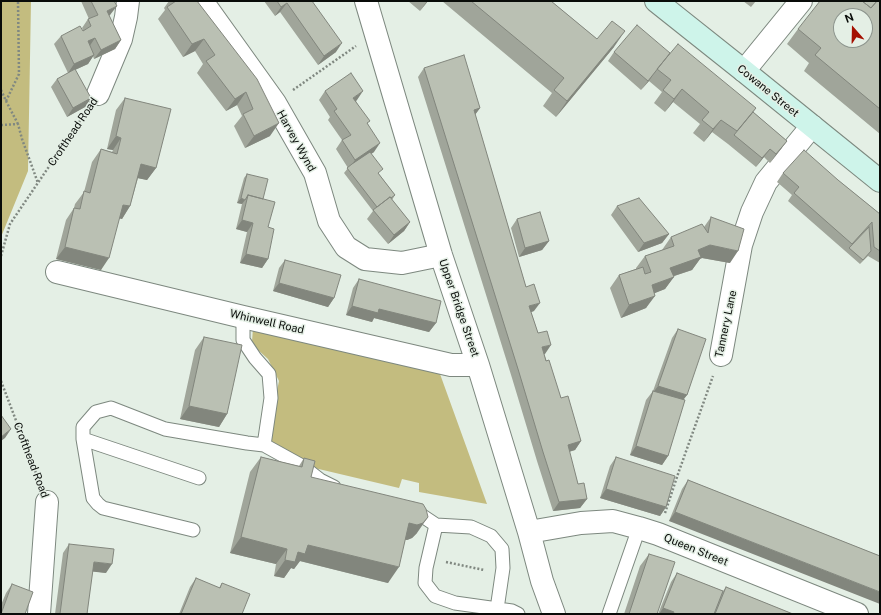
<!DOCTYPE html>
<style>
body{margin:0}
#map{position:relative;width:881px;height:615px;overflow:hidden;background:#e4efe5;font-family:"Public Sans",sans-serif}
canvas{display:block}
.frame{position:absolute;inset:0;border:2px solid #090c09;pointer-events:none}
.north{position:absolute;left:833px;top:8px;width:40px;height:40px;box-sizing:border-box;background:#e4efe5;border:1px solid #8c948d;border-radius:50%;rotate:340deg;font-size:11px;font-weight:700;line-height:16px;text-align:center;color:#090c09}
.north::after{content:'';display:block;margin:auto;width:14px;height:18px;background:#a40f00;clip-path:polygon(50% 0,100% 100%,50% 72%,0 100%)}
</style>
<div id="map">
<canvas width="881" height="615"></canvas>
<div class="frame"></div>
<div class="north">N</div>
</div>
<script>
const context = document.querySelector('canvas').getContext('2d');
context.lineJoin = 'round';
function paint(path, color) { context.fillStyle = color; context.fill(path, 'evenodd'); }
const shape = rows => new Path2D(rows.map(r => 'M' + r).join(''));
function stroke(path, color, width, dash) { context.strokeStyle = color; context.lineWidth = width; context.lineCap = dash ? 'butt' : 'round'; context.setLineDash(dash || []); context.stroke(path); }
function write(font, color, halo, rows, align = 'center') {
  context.font = font + ' "Public Sans",sans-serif'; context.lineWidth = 3; context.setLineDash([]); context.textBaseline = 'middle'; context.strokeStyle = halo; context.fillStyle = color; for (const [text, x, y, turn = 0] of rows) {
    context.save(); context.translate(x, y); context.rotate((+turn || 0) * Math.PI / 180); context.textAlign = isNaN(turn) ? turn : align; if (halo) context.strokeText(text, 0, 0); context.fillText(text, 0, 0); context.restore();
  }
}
const green = shape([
 [1,1,31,1,28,171,1,237],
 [253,328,440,374,487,504,419,492,419,483,402,479,399,488,306,466,298,456,269,441,269,430,279,381,268,359,257,349,252,342]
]);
const path = shape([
 [1,90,6,101,18,124],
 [293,90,356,46],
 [6,101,19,74,18,1],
 [1,125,18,124,22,139,38,183],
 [1,256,10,224,86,112],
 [1,381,39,481],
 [665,513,679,471,713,376],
 [446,562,484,570]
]);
const service = shape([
 [83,439,199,478],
 [264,445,302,466,320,480,334,487],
 [412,509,436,525,426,568,425,583,435,596,455,603,512,611,518,614],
 [436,525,471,527,491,536,502,549,503,568,497,609],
 [193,530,103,508,98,504,93,498,83,439,83,427,96,412,111,408,165,429,247,443,264,445,271,398,269,374,255,358,243,340,243,317],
 [609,614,639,528]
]);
const minor = shape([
 [202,1,275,103,315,173,329,221,346,247,365,259,402,263,441,255],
 [366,1,441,255,478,365,529,532,542,581,554,614],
 [744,71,801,1],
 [98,94,121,39,126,17,128,1],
 [57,272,243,317,451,365,478,365],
 [721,355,741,245,752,212,766,182,812,126],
 [529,532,581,523,613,521,639,528,658,534,857,614],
 [39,614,47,502]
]);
const secondary = shape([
 [656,1,744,71,880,181]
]);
const wall = shape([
 [79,1,114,1,110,15,109,16,121,40,115,49,94,59,93,56,88,64,75,70,91,98,85,107,67,117,51,87,57,79,68,73,54,44,61,36,83,30,82,28,88,19,89,19,81,1,79,2],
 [169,1,197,1,270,136,245,148,234,126,242,116,237,105,226,111,197,73,203,64,195,51,183,57,158,19,165,10,164,8],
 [264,1,312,1,336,52,318,65,280,12,275,16],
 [408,1,428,1,420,11],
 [442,1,551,1,597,39,614,47,556,117,543,106,552,93],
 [743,1,756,1,751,7],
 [880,1,880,134,804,71,809,63,787,44,798,29],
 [614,52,670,53,756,108,753,112,787,141,781,149,770,163,764,157,756,167,728,144,712,132,704,142,693,133,700,124,673,102,665,112,654,103,662,92,649,81,641,90,608,61],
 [424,68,480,108,475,115,526,287,534,311,531,312,545,354,544,354,561,398,581,441,575,450,569,452,578,484,587,499,580,508,553,511,537,461,512,378,418,77],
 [325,91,357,100,356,101,368,124,374,152,371,154,379,174,395,195,392,200,410,222,404,231,388,244,367,219,373,211,344,173,348,168,336,149,342,140,328,120,330,117,319,100],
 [125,98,156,168,147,180,138,178,130,206,122,219,119,218,101,270,56,259,66,220,74,208,75,204,84,192,92,162,101,149,112,152,113,150,107,149,116,110],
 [783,173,838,180,880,214,880,263,868,256,860,264,788,201,792,195,777,182],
 [247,174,263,199,268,227,268,259,262,268,240,263,247,232,236,229,242,204,237,203,244,178],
 [617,206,669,234,662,243,638,252,611,215],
 [711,217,730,263,702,258,700,259,692,270,674,276,665,289,654,293,646,308,621,318,610,288,619,275,636,269,636,268,645,256,662,250,671,237,704,227],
 [517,219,549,241,542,250,519,257,511,228],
 [285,260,334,298,328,307,273,291,279,268],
 [359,279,436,323,429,332,374,318,372,322,346,315,353,288],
 [678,329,687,395,683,400,668,456,662,465,630,455,646,400,653,391,672,338],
 [204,337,227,414,219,427,180,419,195,350],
 [261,457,299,466,304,458,311,477,417,533,412,538,407,540,405,540,388,583,300,561,294,569,291,568,284,578,274,576,276,564,230,553,250,472],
 [616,457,666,507,660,516,600,498,610,466],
 [688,480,880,556,669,521,682,489],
 [69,544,106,573,92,571,87,614,55,614,63,553],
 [649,554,657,614,624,614,640,566],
 [677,573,723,591,726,587,793,614,658,614,671,582],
 [196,578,219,588,222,583,242,614,179,614,190,587],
 [12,584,1,614,1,605,6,593]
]);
const shadedWall = shape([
 [427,1,428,1,420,11],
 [287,3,280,12,275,16,281,7],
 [117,6,110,15,100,20,107,11],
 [625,31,614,47,556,117,567,101],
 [95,38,89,47,88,41],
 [204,39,195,51,183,57,192,44],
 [121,40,115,49,94,59,101,50],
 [342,43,336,52,318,65,324,56],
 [94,55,88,64,68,73,74,64],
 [654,73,649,81,641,90,648,81],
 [682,89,673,102,665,112,674,99],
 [363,91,357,100,347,107,353,98],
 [246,92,237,105,226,111,235,99],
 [91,98,85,107,67,117,73,108],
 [480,108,474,116,474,110],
 [721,120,712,132,704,142,713,129],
 [279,123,270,136,245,148,254,136],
 [116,136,121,138,113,150,107,149],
 [787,141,781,149,770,163,776,154],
 [380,143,374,152,349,169,355,160],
 [770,149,764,157,756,167,762,158],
 [141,164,156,168,147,180,132,177],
 [241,198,245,200,242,204,237,203],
 [123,205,130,206,122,219,114,217],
 [242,220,253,223,247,232,236,229],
 [410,222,404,231,388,244,394,235],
 [669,234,662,243,638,252,644,243],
 [549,241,542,250,519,257,525,248],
 [710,245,738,251,730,263,702,258,700,259,692,270,662,280,670,268,698,250],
 [65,247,109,258,101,270,56,259],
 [246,254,268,259,262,268,240,263],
 [674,277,665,289,643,298,652,285],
 [279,283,334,298,328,307,273,291],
 [655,296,646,308,621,318,629,305],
 [540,303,534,311,523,315,529,306],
 [352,306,379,309,436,323,429,332,374,318,372,322,346,315],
 [551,345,545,354,536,356,542,347],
 [658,386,687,395,680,404,652,394],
 [189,406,227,414,219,427,180,419],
 [11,429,5,438,1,441,1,437],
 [581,441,575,450,561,454,568,445],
 [636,446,668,456,662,465,630,455],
 [606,489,666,507,660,516,600,498],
 [587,499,580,508,553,511,559,502],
 [675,512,880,592,880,604,669,521],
 [428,517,417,533,412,538,407,540,398,538,409,523],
 [241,537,287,549,276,564,230,553],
 [308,545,399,567,388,583,300,561,294,569,291,568,284,578,274,576,285,560],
 [94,562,112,564,106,573,87,571],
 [663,608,674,612,672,614,659,614]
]);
const building = shape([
 [91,1,114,1,117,6,107,11,121,40,101,50,95,38,88,41,94,55,74,64,61,36,80,26,83,31,91,26,88,19,98,15,91,1],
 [176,1,197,1,257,79,279,123,254,136,243,114,253,109,246,92,235,99,206,61,215,55,204,39,192,44,167,7,176,1],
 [277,1,312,1,342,43,324,56,287,3,281,7,277,1],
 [471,1,551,1,597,39,612,21,625,31,567,101,554,90,564,78,471,1],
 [820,1,862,1,871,8,877,1,880,1,880,109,815,55,821,48,798,29,820,1],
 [841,16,865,16,865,40,841,40,841,16],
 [862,1,877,1,871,8,862,1],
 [637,25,670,53,648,81,614,52,637,25],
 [678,44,756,108,737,131,721,120,713,129,702,120,709,112,682,89,674,99,663,90,671,80,657,69,678,44],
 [464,55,480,108,474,110,526,287,534,284,540,303,529,306,538,333,547,331,551,345,542,347,546,361,549,360,561,398,568,396,581,441,568,445,578,484,584,483,587,499,559,502,543,452,518,369,424,68,464,55],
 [75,69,91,98,73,108,57,79,75,69],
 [351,73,363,91,353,98,370,121,367,123,380,143,355,160,342,140,351,135,334,111,337,109,325,91,351,73],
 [125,98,171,109,156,168,141,164,130,206,123,205,109,258,65,247,74,208,80,209,84,191,90,193,101,149,117,154,121,138,116,136,125,98],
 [753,112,787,141,776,154,770,149,762,158,734,135,753,112],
 [804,150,838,180,880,214,880,251,874,247,872,222,852,244,794,193,799,187,783,173,804,150],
 [370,152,383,169,378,173,395,195,391,198,390,197,377,207,347,168,352,164,370,152],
 [247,174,268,179,263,199,248,195,245,200,241,198,247,174],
 [248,195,275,202,268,227,274,229,268,259,246,254,253,223,242,220,248,195],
 [390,197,410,222,394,235,373,210,390,197],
 [639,198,669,234,644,243,617,206,639,198],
 [540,212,549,241,525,248,517,219,540,212],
 [711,217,744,229,738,251,710,245,698,250,701,257,670,268,674,277,652,285,655,296,629,305,619,275,643,267,645,274,651,272,645,256,674,246,671,237,702,224,708,233,711,217],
 [869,227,871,251,863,260,849,248,869,227],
 [285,260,341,275,334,298,279,283,285,260],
 [359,279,441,301,436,323,379,309,378,313,352,306,359,279],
 [678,329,706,339,687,395,658,386,678,329],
 [204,337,242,345,227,414,189,406,204,337],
 [653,391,685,400,668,456,636,446,653,391],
 [1,415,11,429,1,437,1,415],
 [261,457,302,467,304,458,315,461,311,477,423,504,426,509,428,517,423,523,417,525,409,523,399,567,308,545,305,554,298,552,295,562,285,560,287,549,241,537,261,457],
 [616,457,675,476,666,507,606,489,616,457],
 [688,480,880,556,880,592,675,512,688,480],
 [69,544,114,549,112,564,94,562,87,614,60,614,69,544],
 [649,554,675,562,657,614,629,614,649,554],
 [677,573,723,591,714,614,673,614,674,612,663,608,677,573],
 [196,578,220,588,222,583,250,594,242,614,181,614,196,578],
 [12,584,33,592,25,614,1,614,12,584],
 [726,587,793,614,715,614,726,587]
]);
const streetNames = [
 ["Cowane Street",768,91,39],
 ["Crofthead Road",73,132,-56],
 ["Harvey Wynd",296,141,61],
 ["Upper Bridge Street",459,308,71],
 ["Whinwell Road",267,322,13],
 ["Tannery Lane",726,324,-78],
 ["Crofthead Road",31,460,69],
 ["Queen Street",696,550,22]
];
paint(green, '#c3bc7f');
stroke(service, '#7d887f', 15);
stroke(minor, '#7d887f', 24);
stroke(secondary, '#7d887f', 24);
stroke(path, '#808881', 2.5, [2, 2]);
stroke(service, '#fff', 13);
stroke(minor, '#fff', 22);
stroke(secondary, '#cef4ea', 22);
paint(wall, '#a0a59a');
paint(shadedWall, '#82867d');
paint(building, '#bac0b3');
stroke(building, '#82867d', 1);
write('11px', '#090c09', '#e4efe5', streetNames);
</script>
